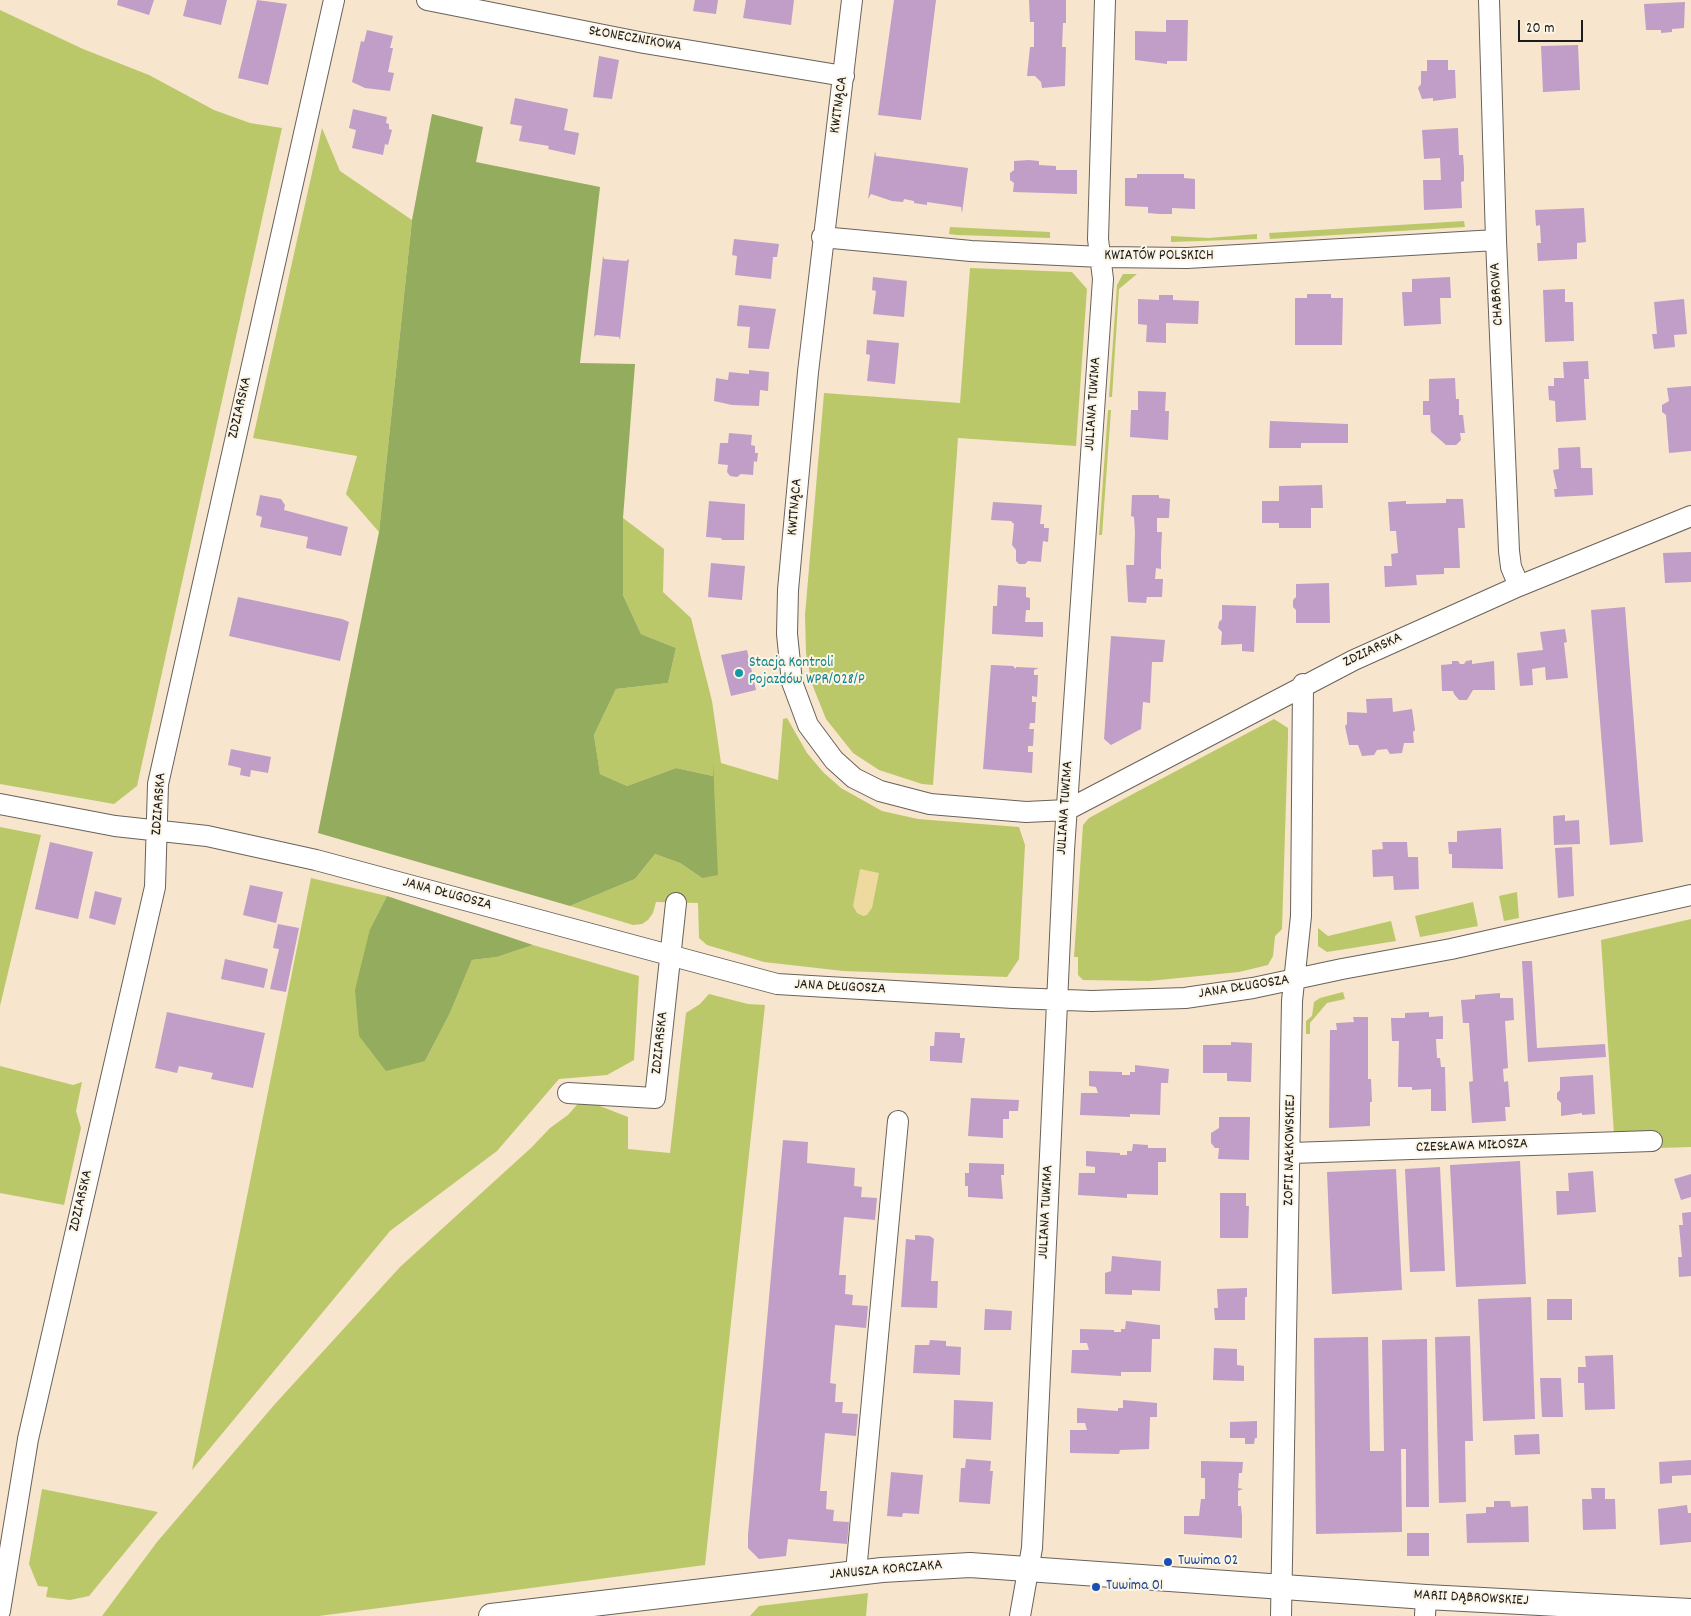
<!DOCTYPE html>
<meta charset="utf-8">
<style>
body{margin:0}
#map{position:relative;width:1691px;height:1616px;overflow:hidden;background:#f8e5cd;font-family:Dekko,sans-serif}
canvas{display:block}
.scale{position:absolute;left:1518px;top:20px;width:65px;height:22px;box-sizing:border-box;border:2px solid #1c1c1c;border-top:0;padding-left:6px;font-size:15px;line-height:18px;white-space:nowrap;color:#1c1c1c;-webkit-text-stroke:4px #fcf5e5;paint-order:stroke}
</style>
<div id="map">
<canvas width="1691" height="1616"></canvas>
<div class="scale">20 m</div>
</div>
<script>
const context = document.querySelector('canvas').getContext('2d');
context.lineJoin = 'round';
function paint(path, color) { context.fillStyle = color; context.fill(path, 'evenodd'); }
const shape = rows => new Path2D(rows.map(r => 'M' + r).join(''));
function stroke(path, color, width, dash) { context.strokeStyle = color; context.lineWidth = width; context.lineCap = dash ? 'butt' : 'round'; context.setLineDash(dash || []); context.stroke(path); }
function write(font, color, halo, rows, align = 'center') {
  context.font = font + ' Dekko,sans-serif'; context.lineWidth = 4; context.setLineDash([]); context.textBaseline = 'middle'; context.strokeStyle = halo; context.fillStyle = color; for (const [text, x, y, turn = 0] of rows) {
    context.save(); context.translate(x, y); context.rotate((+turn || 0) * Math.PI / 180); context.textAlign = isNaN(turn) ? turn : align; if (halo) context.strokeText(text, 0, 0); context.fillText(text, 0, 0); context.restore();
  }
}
const green = shape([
 [0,10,83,49,149,75,214,110,250,123,282,128,137,786,114,804,0,784],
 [322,128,340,171,412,220,379,532,346,494,357,456,253,438],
 [1464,221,1465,227,1270,239,1269,233],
 [950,227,1050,232,1050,238,957,235,949,234],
 [1257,234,1257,239,1171,242,1171,236,1209,238],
 [970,268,1072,272,1087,289,1076,446,958,438,933,785,922,784,879,770,853,753,826,719,812,684,806,653,805,615,824,393,960,403],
 [1123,274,1137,274,1119,289,1112,397,1109,397,1117,285],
 [1108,410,1111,410,1102,535,1099,535],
 [623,518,664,549,663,592,691,618,712,701,721,763,778,780,783,719,787,718,807,753,823,772,841,788,882,811,918,819,1019,827,1025,845,1019,959,1007,977,843,971,764,962,707,945,699,938,698,903,656,902,653,913,648,920,642,924,633,925,570,906,635,879,655,854,680,863,702,878,713,776,676,768,627,786,600,774,594,735,616,689,668,683,676,648,641,634,623,595],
 [1274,719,1288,728,1288,738,1282,929,1275,936,1273,956,1268,965,1239,972,1149,981,1083,980,1078,975,1078,957,1074,957,1083,825,1089,818,1131,795],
 [0,827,41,835,0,1006],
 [311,878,387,896,370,929,425,1061,450,1013,472,960,497,957,533,945,639,976,634,1060,607,1075,559,1079,497,1151,390,1231,192,1470],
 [1517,892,1519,918,1504,921,1499,896],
 [1473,902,1478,926,1420,937,1415,916],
 [1691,919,1691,1147,1660,1148,1659,1132,1614,1134,1601,940],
 [1391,921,1396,941,1327,952,1318,946,1318,928,1328,936],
 [1343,992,1345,999,1327,1003,1310,1023,1310,1034,1306,1034,1306,1021,1312,1016,1314,1002,1320,998],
 [709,994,748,1004,765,1005,705,1565,319,1616,102,1616,157,1542,275,1404,400,1267,532,1147,550,1128,568,1115,582,1099,628,1117,628,1149,670,1153,686,1013,700,1004],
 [0,1066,73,1085,82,1082,76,1111,81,1128,64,1205,0,1193],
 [42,1489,158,1512,89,1596,70,1600,46,1597,48,1587,38,1586,29,1564],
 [868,1593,866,1616,750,1616,759,1606]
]);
const forest = shape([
 [432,114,483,127,476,162,600,187,580,363,635,364,623,518,623,595,641,634,676,648,668,683,616,689,594,735,600,774,627,786,676,768,713,776,713,761,718,875,702,878,680,863,655,854,635,879,570,906,318,833,379,532,412,220],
 [387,896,533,945,497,957,472,960,450,1013,425,1061,386,1071,359,1036,355,990,370,929]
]);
const sand = shape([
 [860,869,879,873,872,908,867,915,863,916,857,913,853,906]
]);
const building = shape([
 [118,0,154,0,149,15,117,5],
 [187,0,227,0,221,25,183,16],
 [257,0,287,4,268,85,238,78],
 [695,0,718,0,716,14,693,11],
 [746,0,794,0,791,25,743,18],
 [894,0,936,0,921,120,878,115],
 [1029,0,1066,0,1066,23,1063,23,1062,47,1066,47,1065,86,1042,88,1041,82,1035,76,1027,76,1030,47,1034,47,1034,22,1030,22],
 [1685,2,1684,28,1672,29,1672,32,1661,33,1661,30,1646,30,1644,4],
 [1166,20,1188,20,1187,61,1167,61,1167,64,1135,60,1135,31,1166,32],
 [367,30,393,36,390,48,393,48,388,72,394,73,390,91,365,88,352,82,361,41,364,42],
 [1578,45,1580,90,1543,92,1541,46],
 [599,56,619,60,612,99,593,97],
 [1427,60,1448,60,1448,70,1455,70,1456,98,1433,101,1433,98,1422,99,1418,88,1421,84,1421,71,1427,71],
 [515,98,568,109,564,130,579,133,575,155,548,149,549,146,519,141,522,126,510,124],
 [353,109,387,117,386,123,389,124,389,129,392,130,388,145,385,144,383,155,352,148,356,130,349,128],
 [1458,128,1459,155,1463,155,1464,168,1464,181,1461,182,1462,208,1424,210,1423,180,1441,180,1440,158,1424,159,1422,130],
 [875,151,876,156,968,168,962,213,961,207,927,202,927,205,914,203,914,201,904,199,903,202,892,201,871,194,868,199],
 [1029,160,1039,161,1039,165,1056,166,1056,170,1077,170,1077,194,1013,192,1014,183,1010,180,1010,173,1014,170,1014,161],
 [1137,174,1184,174,1184,178,1195,179,1195,209,1172,208,1172,214,1159,214,1148,213,1148,207,1125,206,1125,178,1137,178],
 [1584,208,1586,242,1577,243,1577,259,1538,261,1537,243,1541,243,1540,225,1536,226,1535,210],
 [734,239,779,244,777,257,773,257,771,279,735,275,737,256,732,255],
 [603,256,604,259,626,261,629,259,620,340,619,337,596,335,594,337],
 [873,277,907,281,904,317,873,314,876,291,872,290],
 [1450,277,1451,298,1440,298,1441,324,1404,326,1402,292,1412,292,1412,279],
 [1565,289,1565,302,1573,302,1574,341,1545,342,1543,290],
 [1307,294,1331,294,1331,298,1343,298,1342,345,1295,345,1295,298,1307,298],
 [1159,295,1173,295,1173,300,1199,301,1198,324,1166,323,1166,343,1146,342,1147,325,1138,324,1138,299,1159,300],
 [1684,299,1687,334,1674,335,1675,347,1654,349,1652,334,1657,334,1654,302],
 [739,305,776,309,769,349,748,348,750,327,737,326],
 [867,340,899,343,895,384,867,381,870,355,866,354],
 [1588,361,1589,379,1584,379,1586,420,1556,422,1555,401,1549,400,1548,386,1554,386,1554,378,1564,378,1563,362],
 [749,370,769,372,768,391,760,390,759,406,732,405,714,401,716,378,728,380,729,372,749,374],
 [1455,378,1456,399,1459,399,1459,415,1463,415,1465,433,1460,433,1461,440,1456,445,1446,445,1431,432,1430,415,1423,415,1423,401,1429,401,1429,379],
 [1691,386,1691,451,1669,453,1666,415,1662,412,1662,405,1669,401,1667,388],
 [1138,391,1166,392,1165,411,1169,411,1168,440,1130,437,1131,410,1138,410],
 [1270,421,1348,424,1348,443,1301,443,1301,448,1269,448],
 [729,433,752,435,751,445,755,446,755,453,758,453,757,462,754,461,753,475,741,474,737,477,730,476,727,472,728,465,718,464,720,443,728,443],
 [1580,447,1581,468,1592,468,1593,495,1555,497,1554,489,1557,489,1553,470,1559,469,1558,448],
 [1322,485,1323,508,1311,508,1311,528,1279,528,1279,523,1262,523,1262,501,1279,501,1279,486],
 [260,495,281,499,285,505,284,510,348,527,341,556,306,548,308,537,260,527,262,517,256,515],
 [1132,495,1159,495,1159,498,1170,499,1169,518,1157,518,1157,532,1162,532,1161,553,1161,569,1156,568,1155,579,1163,579,1162,597,1147,597,1146,603,1128,602,1126,565,1134,565,1135,533,1134,517,1131,516],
 [1446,499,1463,499,1465,528,1458,528,1460,568,1444,568,1444,574,1416,575,1417,585,1385,587,1384,566,1392,566,1391,554,1398,553,1396,531,1390,531,1388,502,1406,501,1406,504,1446,503],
 [709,501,745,504,744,540,722,540,721,538,706,537],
 [993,502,1042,505,1040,524,1044,524,1044,528,1049,528,1048,542,1043,541,1041,562,1028,561,1025,564,1019,564,1016,561,1016,550,1012,545,1014,524,1011,521,991,520],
 [1691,552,1691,582,1665,583,1663,553],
 [711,563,745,566,742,600,708,597],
 [1329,583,1330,623,1296,623,1296,610,1293,607,1293,600,1296,597,1296,584],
 [998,585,1026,587,1026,597,1030,598,1030,610,1026,610,1025,622,1043,622,1043,637,992,634,993,606,997,606],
 [238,597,342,619,349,622,340,661,229,636],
 [1222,605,1256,606,1254,652,1242,651,1242,644,1221,645,1222,632,1218,628,1219,622,1222,619],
 [1625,607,1643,842,1610,845,1591,610],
 [1565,629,1567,642,1564,643,1568,678,1546,680,1545,667,1532,669,1533,685,1520,686,1517,653,1543,650,1540,632],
 [1111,636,1165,640,1163,662,1152,662,1150,703,1143,702,1141,729,1111,745,1104,739],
 [747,650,756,690,731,696,721,655],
 [1472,660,1472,664,1494,661,1495,690,1473,690,1467,700,1459,700,1454,694,1453,691,1442,691,1441,665,1452,664,1452,661,1458,661,1460,664,1464,664,1466,661],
 [991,665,1013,666,1016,669,1016,667,1039,668,1034,670,1034,675,1038,675,1037,697,1032,696,1032,702,1036,702,1035,723,1030,723,1029,729,1034,729,1033,746,1028,746,1028,752,1033,752,1032,773,983,769],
 [1392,698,1393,712,1412,709,1415,730,1413,732,1414,743,1404,743,1402,753,1390,754,1387,749,1377,750,1374,755,1362,756,1358,745,1349,745,1345,726,1347,724,1347,712,1367,713,1366,699],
 [231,749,271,757,268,773,251,770,250,777,240,775,241,768,228,765],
 [1565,815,1565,821,1579,820,1580,844,1554,845,1553,816],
 [1501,828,1503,869,1452,868,1452,854,1449,854,1448,842,1457,842,1457,831],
 [50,842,93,852,78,919,35,909],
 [1382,842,1407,842,1408,857,1418,857,1419,889,1394,890,1393,876,1373,877,1372,850,1383,849],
 [1572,847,1574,896,1558,898,1555,848],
 [250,885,283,892,276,923,243,915],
 [95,891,122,898,115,925,89,918],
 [278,924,299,928,286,992,270,989,279,949,273,948],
 [225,959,268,969,264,988,221,979],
 [1522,961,1532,961,1537,1048,1605,1044,1606,1057,1528,1062],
 [1500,993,1500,998,1513,998,1514,1020,1505,1021,1508,1068,1503,1069,1504,1082,1508,1081,1510,1107,1505,1107,1506,1121,1472,1123,1469,1082,1473,1081,1469,1023,1463,1023,1461,1000,1475,999,1475,995],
 [167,1012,265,1033,253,1088,211,1079,213,1073,179,1066,177,1073,155,1068],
 [1429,1012,1429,1017,1443,1016,1443,1039,1436,1039,1437,1058,1440,1058,1441,1067,1445,1067,1446,1111,1431,1111,1431,1089,1412,1090,1412,1087,1398,1087,1399,1041,1392,1041,1391,1018,1405,1018,1405,1013],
 [1353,1017,1368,1017,1368,1079,1371,1079,1372,1102,1370,1102,1370,1126,1329,1128,1330,1030,1337,1030,1336,1023,1354,1022],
 [935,1032,960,1033,960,1038,965,1038,962,1063,930,1061,930,1046,934,1046],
 [1231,1042,1252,1043,1251,1082,1227,1081,1227,1073,1203,1073,1203,1045,1231,1045],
 [1135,1065,1169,1069,1168,1083,1161,1083,1160,1115,1130,1114,1130,1117,1080,1115,1081,1093,1098,1093,1096,1087,1089,1086,1089,1071,1122,1072,1122,1075,1130,1075,1130,1072,1135,1072],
 [1593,1075,1595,1114,1582,1115,1582,1113,1561,1116,1561,1103,1557,1099,1557,1093,1560,1090,1560,1077],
 [971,1098,1019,1100,1018,1111,1009,1111,1009,1119,1003,1119,1003,1138,968,1136],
 [1219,1117,1250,1117,1249,1160,1218,1159,1219,1148,1215,1148,1211,1143,1211,1133,1219,1128],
 [783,1140,808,1142,807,1163,855,1168,854,1186,862,1187,861,1197,877,1198,875,1220,844,1217,839,1275,846,1275,845,1294,853,1295,852,1305,868,1306,866,1328,835,1325,830,1383,836,1384,835,1402,843,1402,842,1413,858,1414,856,1436,825,1433,820,1491,827,1491,826,1509,834,1510,833,1521,849,1522,847,1544,788,1539,786,1556,759,1559,748,1548,748,1535],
 [1133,1144,1148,1145,1148,1148,1166,1148,1166,1162,1158,1162,1158,1195,1127,1194,1127,1198,1078,1195,1079,1173,1095,1173,1095,1167,1086,1166,1086,1151,1120,1153,1120,1155,1127,1155,1127,1151,1132,1151],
 [1520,1161,1526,1284,1456,1287,1450,1165],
 [969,1163,1004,1164,1004,1175,1001,1175,1003,1199,968,1197,968,1186,965,1186,965,1173,969,1173],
 [1440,1167,1445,1271,1410,1272,1405,1169],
 [1396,1169,1402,1290,1332,1294,1327,1172],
 [1593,1171,1596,1212,1557,1215,1556,1191,1569,1191,1568,1173],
 [1691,1174,1691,1197,1681,1200,1674,1179],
 [1220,1193,1246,1193,1246,1206,1249,1206,1248,1238,1220,1238],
 [1691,1212,1691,1276,1679,1277,1678,1257,1682,1257,1679,1225,1683,1225,1682,1213],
 [915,1235,930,1236,934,1239,931,1281,938,1281,937,1308,901,1307,906,1239,915,1240],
 [1112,1256,1161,1261,1160,1291,1132,1290,1132,1295,1105,1294,1105,1273,1111,1271],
 [1247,1288,1247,1297,1245,1297,1245,1320,1215,1320,1214,1308,1218,1308,1217,1289],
 [1531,1297,1535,1419,1483,1421,1478,1299],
 [1547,1299,1572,1299,1572,1320,1547,1320],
 [985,1309,1012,1311,1011,1330,984,1330],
 [1126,1321,1160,1325,1160,1339,1152,1339,1151,1372,1121,1372,1121,1376,1071,1373,1072,1350,1089,1350,1087,1343,1080,1343,1080,1329,1114,1330,1114,1332,1121,1332,1121,1329,1125,1329],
 [1470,1336,1473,1441,1465,1441,1466,1502,1439,1503,1435,1337],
 [1368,1337,1370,1451,1384,1451,1382,1340,1427,1339,1429,1507,1406,1507,1406,1449,1401,1449,1402,1532,1316,1534,1314,1338],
 [930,1340,946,1341,946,1346,961,1347,960,1375,913,1373,915,1345,929,1345],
 [1214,1348,1237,1349,1237,1365,1244,1366,1244,1381,1213,1380],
 [1613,1355,1615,1409,1585,1410,1584,1383,1578,1383,1578,1367,1586,1367,1585,1356],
 [1540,1378,1561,1378,1563,1417,1542,1417],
 [954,1400,993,1402,991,1440,953,1438],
 [1123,1400,1157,1403,1157,1417,1150,1417,1149,1449,1120,1450,1119,1454,1070,1453,1070,1430,1087,1430,1085,1423,1077,1423,1077,1408,1118,1411,1118,1408,1123,1408],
 [1257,1421,1257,1438,1255,1438,1254,1444,1245,1444,1245,1438,1230,1438,1230,1422],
 [1539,1434,1540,1454,1515,1455,1514,1435],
 [966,1459,991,1461,990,1471,993,1471,990,1504,959,1502,961,1468,965,1468],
 [1691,1460,1691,1475,1672,1476,1672,1483,1660,1484,1659,1462],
 [1201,1461,1243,1462,1242,1473,1239,1473,1238,1488,1243,1489,1238,1491,1238,1506,1241,1506,1242,1516,1242,1538,1184,1534,1184,1516,1199,1516,1201,1499,1205,1499,1205,1478,1201,1478],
 [891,1472,923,1475,919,1514,903,1513,902,1517,887,1516],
 [1591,1488,1605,1488,1605,1499,1615,1499,1616,1529,1583,1530,1582,1499,1592,1499],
 [1494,1501,1510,1501,1511,1507,1528,1506,1529,1542,1467,1543,1466,1514,1486,1513,1486,1507,1494,1507],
 [1687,1505,1688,1513,1691,1513,1691,1542,1660,1545,1658,1509],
 [1407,1533,1429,1533,1429,1556,1407,1556]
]);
const minor = shape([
 [427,0,644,43,844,76],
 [852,0,808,372,788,590,787,634,792,682,808,725,834,760,854,778,880,791,930,804,1026,812,1067,810,1354,660,1519,586,1691,516],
 [1489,0,1496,240,1509,551,1511,567,1519,586],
 [822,237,971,251,1102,257,1187,258,1496,240],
 [0,804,115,826,207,836,316,860,777,984,1013,998,1092,1001,1185,998,1253,988,1342,969,1451,949,1691,895],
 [568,1093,655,1098,676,903],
 [1291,1153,1652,1141],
 [856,1572,898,1121],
 [0,1611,28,1439,155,887,158,784,334,0],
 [1020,1616,1032,1548,1064,850,1103,279,1098,239,1105,0],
 [1281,1616,1292,1001,1301,916,1303,684],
 [1425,1616,1426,1597]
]);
const tertiary = shape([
 [491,1616,882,1570,970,1565,1426,1597,1691,1611]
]);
const markers = [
 [739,673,5,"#0f9aa8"],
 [1168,1562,5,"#1a4fb4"],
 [1096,1587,5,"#1a4fb4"]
];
const streetNames = [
 ["SŁONECZNIKOWA",635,40,10],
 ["KWITNĄCA",840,105,-82],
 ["KWIATÓW POLSKICH",1159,257],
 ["CHABROWA",1498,294,-93],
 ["JULIANA TUWIMA",1094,404,-86],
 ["ZDZIARSKA",241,408,-77],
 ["KWITNĄCA",796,507,-85],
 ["ZDZIARSKA",1373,651,-25],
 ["ZDZIARSKA",160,804,-86],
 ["JULIANA TUWIMA",1066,808,-86],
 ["JANA DŁUGOSZA",447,895,15],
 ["JANA DŁUGOSZA",840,988,3],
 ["JANA DŁUGOSZA",1244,988,-9],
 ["ZDZIARSKA",661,1043,-84],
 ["CZESŁAWA MIŁOSZA",1472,1147,-2],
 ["ZOFII NAŁKOWSKIEJ",1291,1150,-89],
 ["ZDZIARSKA",82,1201,-77],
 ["JULIANA TUWIMA",1047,1212,-87],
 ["JANUSZA KORCZAKA",886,1571,-5],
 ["MARII DĄBROWSKIEJ",1471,1599,3]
];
const cultureNames = [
 ["Stacja Kontroli",749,664],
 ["Pojazdów WPR/028/P",749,681]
];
const transitNames = [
 ["Tuwima 02",1178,1562],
 ["Tuwima 01",1106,1587]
];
paint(green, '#bbc869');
paint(forest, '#94ac5d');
paint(sand, '#eeda9e');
paint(building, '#c09ec8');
stroke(minor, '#69625a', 22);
stroke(tertiary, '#69625a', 26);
stroke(minor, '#fff', 20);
stroke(tertiary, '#fff', 24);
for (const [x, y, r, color] of markers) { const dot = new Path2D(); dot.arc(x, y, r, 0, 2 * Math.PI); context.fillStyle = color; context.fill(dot); stroke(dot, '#fcf5e5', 2); }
write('15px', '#1c1c1c', '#fcf5e5', streetNames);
write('15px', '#0d838f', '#fcf5e5', cultureNames, 'left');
write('15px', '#164399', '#fcf5e5', transitNames, 'left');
</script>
